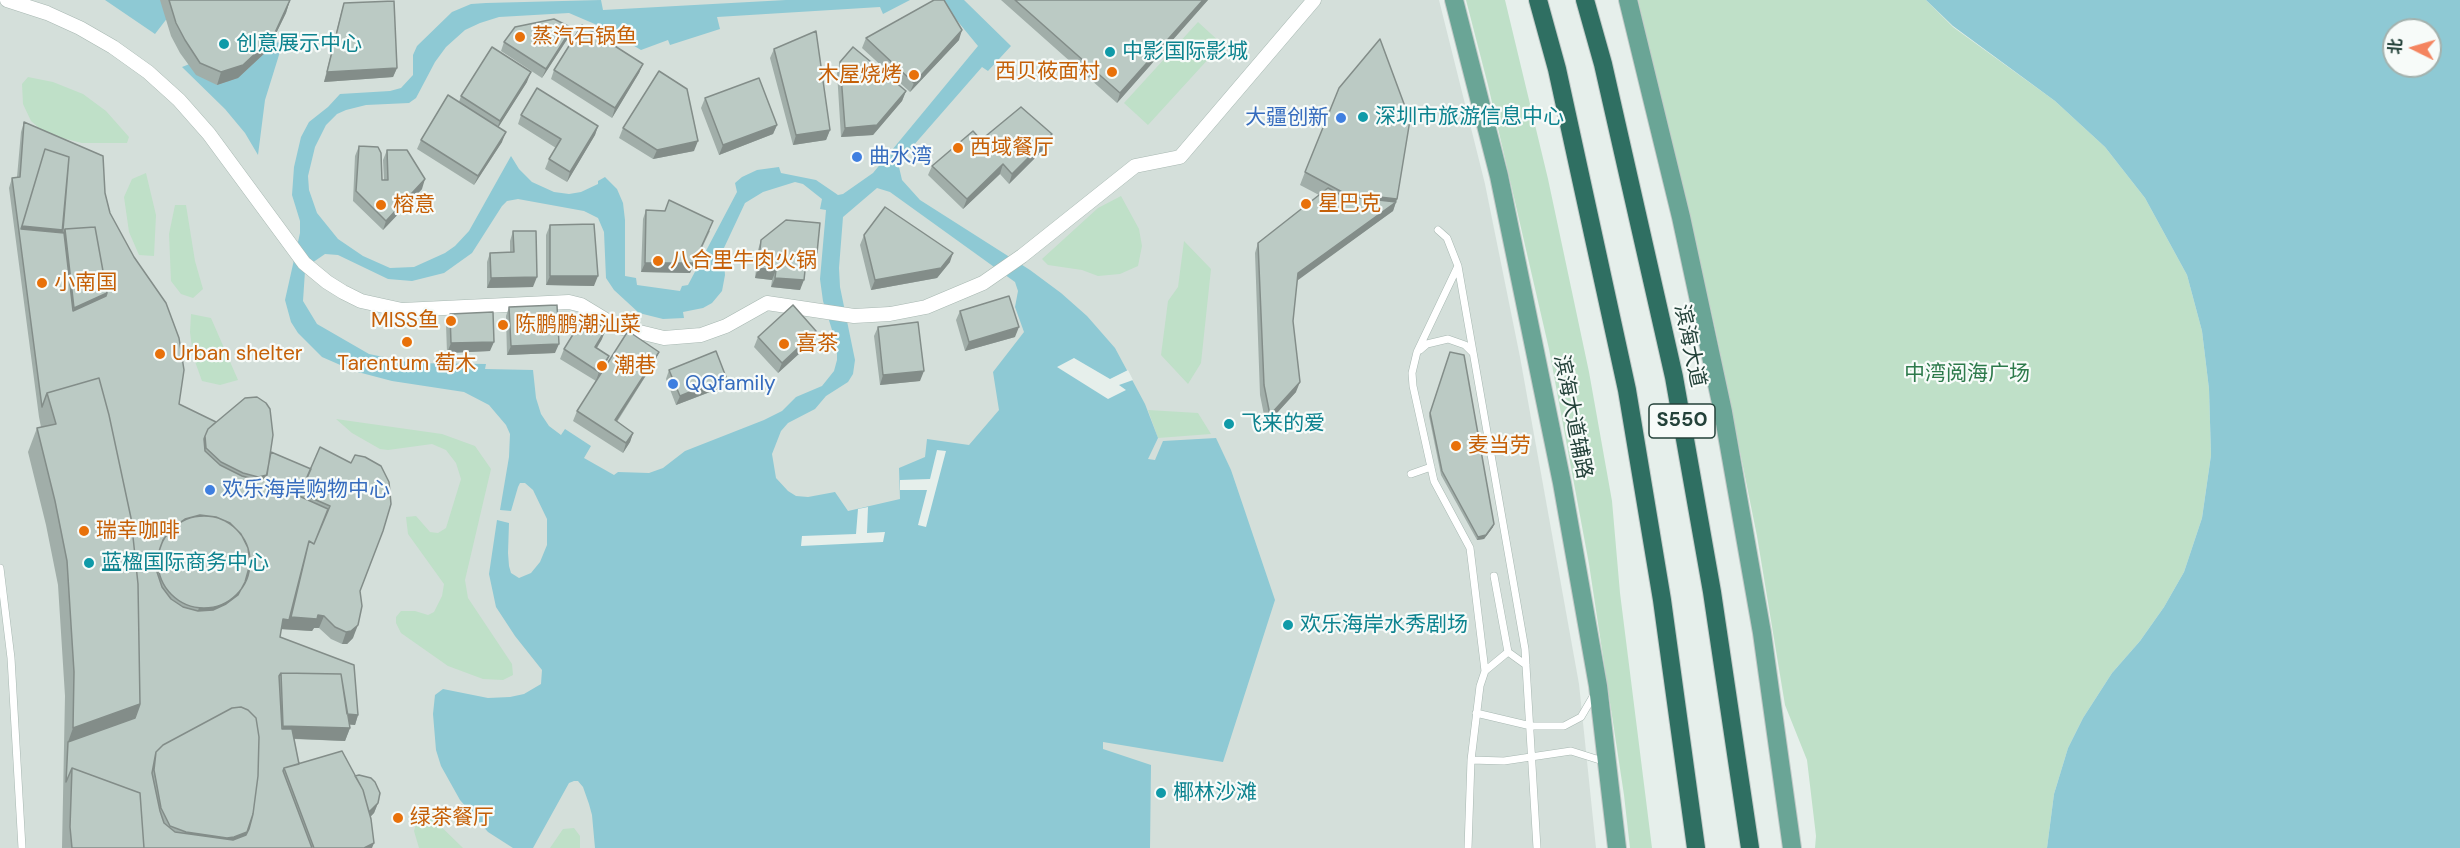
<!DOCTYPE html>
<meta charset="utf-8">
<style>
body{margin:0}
#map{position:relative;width:2460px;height:848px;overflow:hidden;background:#e6efeb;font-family:"DM Sans","Noto Sans SC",sans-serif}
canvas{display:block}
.north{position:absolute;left:2382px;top:18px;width:60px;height:60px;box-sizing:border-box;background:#f7fbf9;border:2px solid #a3b1ad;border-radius:50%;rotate:275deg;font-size:16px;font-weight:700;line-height:24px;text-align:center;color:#24423a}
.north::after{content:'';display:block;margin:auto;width:21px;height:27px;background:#f4845f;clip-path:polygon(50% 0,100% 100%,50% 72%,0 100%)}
</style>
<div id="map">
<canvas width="2460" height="848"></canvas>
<div class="north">北</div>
</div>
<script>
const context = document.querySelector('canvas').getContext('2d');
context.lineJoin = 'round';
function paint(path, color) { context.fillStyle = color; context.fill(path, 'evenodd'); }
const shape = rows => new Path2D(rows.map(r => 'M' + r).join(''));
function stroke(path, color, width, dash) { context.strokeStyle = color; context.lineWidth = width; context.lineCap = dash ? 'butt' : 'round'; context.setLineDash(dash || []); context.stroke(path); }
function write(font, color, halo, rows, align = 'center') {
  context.font = font + ' "DM Sans","Noto Sans SC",sans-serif'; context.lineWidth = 4.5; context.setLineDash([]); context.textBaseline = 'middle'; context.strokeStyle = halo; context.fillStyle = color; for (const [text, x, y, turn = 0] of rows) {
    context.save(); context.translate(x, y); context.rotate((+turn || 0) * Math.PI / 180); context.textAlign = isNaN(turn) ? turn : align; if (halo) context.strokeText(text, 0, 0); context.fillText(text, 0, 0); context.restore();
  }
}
const built = shape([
 [0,0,1439,0,1485,184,1520,357,1579,684,1596,848,0,848]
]);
const green = shape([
 [1466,0,1505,0,1548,179,1589,372,1612,501,1620,593,1652,848,1630,848,1624,795,1589,564,1549,349,1488,85],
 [1638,0,1926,0,1953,27,2055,101,2105,147,2145,198,2187,275,2202,331,2209,389,2211,455,2202,518,2184,572,2164,607,2140,641,2112,673,2083,718,2068,748,2054,794,2047,848,1815,848,1816,836,1807,760,1785,705,1757,536,1715,328],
 [1198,22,1222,44,1148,125,1124,103],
 [28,77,53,82,83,94,106,111,129,137,127,143,82,143,46,134,31,121,23,104,22,84],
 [146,173,156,215,154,256,139,255,129,232,124,197,132,179],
 [1121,196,1139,229,1142,246,1138,266,1120,274,1098,276,1082,270,1048,265,1042,259,1098,208],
 [175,205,186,205,195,261,203,289,193,298,181,294,171,281,169,234],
 [1184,241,1211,269,1201,363,1188,384,1161,355,1168,301,1178,287],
 [191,314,211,318,238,380,220,385,202,381,193,356,190,332],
 [1148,410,1198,413,1211,434,1158,438],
 [336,419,442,434,475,446,491,469,465,580,468,598,512,664,513,675,503,680,483,679,448,666,401,633,396,623,396,617,401,611,415,611,428,615,434,612,442,596,444,584,408,534,406,517,416,516,430,532,438,533,446,528,461,479,456,463,446,450,432,444,388,450,380,449,352,433],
 [425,811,463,848,419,848,414,831,418,818],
 [574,828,580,836,580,848,550,848,563,829]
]);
const water = shape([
 [105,0,185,0,175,8,155,34],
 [601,0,603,10,786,0,910,0,883,14,880,7,717,17,720,29,670,45,668,40,641,50,604,28,569,13,499,17,480,23,465,30,446,47,435,62,416,98,409,103,366,105,346,110,337,114,326,125,315,147,308,176,309,190,317,213,338,239,363,256,390,268,414,267,445,253,455,246,469,231,511,156,519,169,532,182,554,192,569,194,581,192,598,184,598,181,605,177,617,189,623,203,625,220,625,276,636,278,637,285,680,291,682,286,688,285,737,192,735,183,742,177,757,170,779,167,781,173,816,180,838,195,843,194,873,173,978,46,950,12,937,0,964,0,1011,46,988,71,982,67,906,154,899,167,902,180,920,200,1030,270,1061,293,1087,316,1115,348,1145,404,1158,438,1148,459,1155,460,1163,441,1216,438,1231,470,1275,600,1223,762,1103,742,1103,749,1151,765,1150,848,595,848,592,815,589,804,583,787,578,781,574,781,569,783,533,848,513,848,488,832,460,800,441,766,436,750,433,714,435,695,443,689,488,698,510,697,524,694,541,684,542,670,515,636,496,607,489,574,497,520,509,523,508,553,509,566,511,573,519,578,531,573,540,562,547,545,547,519,533,490,525,483,520,483,518,487,511,511,500,510,509,457,510,434,506,425,489,405,464,392,392,381,354,371,322,357,298,333,291,322,285,300,300,233,300,221,292,195,294,167,301,137,309,122,328,107,340,94,390,91,401,88,413,75,413,55,417,46,452,12,471,4,486,3],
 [795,182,803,184,822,199,820,209,826,210,820,279,823,301,837,346,837,360,834,371,822,386,796,397,782,411,764,420,685,451,663,468,649,473,618,472,614,475,584,458,591,446,565,429,561,435,549,426,541,414,536,398,533,370,485,369,486,364,412,363,369,354,317,324,303,301,305,271,309,265,325,254,338,255,388,279,412,281,444,273,472,253,502,206,507,201,518,199,584,211,598,218,604,232,606,278,614,290,639,313,663,319,684,318,683,312,703,308,712,303,722,291,725,275,723,250,745,203,763,192],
 [877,188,890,192,1015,282,1018,291,1015,307,1024,332,993,372,999,410,969,445,927,439,925,457,899,468,900,499,848,511,835,492,808,497,796,496,788,491,776,478,772,454,781,431,788,423,815,409,826,396,848,382,853,374,855,360,840,287,839,268,843,217],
 [1926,0,2460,0,2460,848,2047,848,2054,794,2068,748,2083,718,2112,673,2140,641,2164,607,2184,572,2202,518,2211,455,2209,389,2202,331,2187,275,2145,198,2105,147,2055,101,1953,26],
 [2394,30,2430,30,2430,66,2394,66],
 [283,42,265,100,258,155,245,133,225,109,182,67,197,61,269,43]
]);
const pier = shape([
 [1074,358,1110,379,1128,370,1133,380,1119,385,1126,390,1108,399,1057,367],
 [937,450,946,451,926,527,918,525,927,490,900,490,900,480,930,479],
 [868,507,867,533,885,532,883,542,801,546,802,536,856,534,858,509]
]);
const lane = shape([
 [1438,230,1447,238,1458,266],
 [1420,350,1427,344,1448,339,1465,345,1473,353],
 [1411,474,1431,467],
 [0,568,11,658,22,848],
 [1494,576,1508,652],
 [1485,671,1508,652,1526,665],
 [1476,713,1531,726,1564,726,1581,717,1595,693],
 [1471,760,1504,761,1571,751,1606,762],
 [1468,848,1471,760,1480,686,1485,671,1470,548,1434,481,1413,386,1412,373,1417,352,1458,266,1525,649,1537,848]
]);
const street = shape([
 [7,0,47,13,80,28,113,47,148,72,179,100,209,134,304,263,327,282,343,292,361,301,402,310,569,302,581,305,609,322,623,328,664,338,701,335,726,326,767,303,854,316,890,314,926,307,983,283,1022,256,1135,166,1180,157,1314,0]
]);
const primary = shape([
 [1454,0,1499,176,1562,483,1598,686,1617,848],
 [1628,0,1681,217,1723,412,1762,633,1792,848]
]);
const highway = shape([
 [1538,0,1557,69,1627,390,1662,600,1696,848],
 [1585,0,1603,64,1674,377,1712,592,1750,848]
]);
const wall = shape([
 [160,0,290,0,286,13,268,50,238,78,217,85,196,75,180,53,171,36],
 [1001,0,1208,0,1117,103],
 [344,3,397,68,393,77,324,82,341,13],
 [572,28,568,38,542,78,501,51,504,42],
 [866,38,959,40,910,92,862,48],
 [774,49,830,130,826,140,793,145,770,58],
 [840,62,906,91,902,101,873,135,841,137,837,72],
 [643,64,639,73,612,118,551,79,554,70],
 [527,82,498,127,502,142,474,185,417,149,421,140,459,102,461,96],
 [705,98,777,125,773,134,719,155,701,108],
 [521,115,598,126,595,135,567,182,545,169,549,159,556,148,518,124],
 [24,122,105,193,110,213,179,404,270,455,311,469,320,447,360,592,353,638,347,644,342,644,331,639,319,628,314,628,312,631,281,629,280,637,358,715,355,725,349,724,350,728,345,741,294,739,299,764,355,776,378,803,374,813,371,816,372,848,62,848,65,696,58,585,46,525,28,452,37,428,41,427,39,417,9,188,12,178,17,177,21,132],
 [623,128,694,151,653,159,619,138],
 [1052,134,1049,144,1009,184,1000,174,963,209,928,175,932,166,981,140],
 [359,146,382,180,384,180,383,160,387,150,422,189,383,230,353,201,355,156],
 [1305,172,1397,199,1393,211,1297,280,1293,321,1296,392,1266,425,1260,395,1255,253,1258,243,1319,195,1300,185],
 [646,210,665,211,710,231,690,273,641,272,643,219],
 [550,225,594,286,546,285,546,235],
 [513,231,533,287,487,288,487,262,490,253,510,252,510,241],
 [864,235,950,262,937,278,871,290,860,245],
 [761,240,813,262,806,262,800,290,771,287,772,280,755,278,758,250],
 [509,307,555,353,507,355,506,316],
 [960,311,1015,337,965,351,956,320],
 [450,314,490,351,447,353,446,324],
 [878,327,920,381,880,385,874,336],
 [816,331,813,341,778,373,754,347,758,337],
 [602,339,597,348,609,356,605,365,596,381,560,359,564,349],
 [1450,352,1493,527,1484,539,1477,540,1441,475,1429,416],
 [655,361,617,422,633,433,630,442,623,453,573,421,577,411],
 [669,370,723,387,676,405,666,379]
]);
const shadedWall = shape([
 [290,0,286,13,268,50,238,78,217,85,221,72],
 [1203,0,1208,0,1117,103,1120,93],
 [572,28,568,38,542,78,546,69],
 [962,30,959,40,910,92,914,83],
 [643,64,639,73,612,118,615,108],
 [397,68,393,77,324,82,327,72],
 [531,72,527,82,496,131,500,121],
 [906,91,902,101,873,135,841,137,845,128],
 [777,125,773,134,719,155,723,145],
 [598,126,595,135,567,182,570,172],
 [830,130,826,140,793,145,796,135],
 [506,132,502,142,474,185,478,176],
 [1052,134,1049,144,1009,184,1012,174],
 [698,141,694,151,653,159,657,150],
 [1003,164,1000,174,963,209,967,199],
 [425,179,422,189,383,230,386,221],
 [1344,193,1397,199,1393,211,1294,283,1298,273,1340,206],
 [713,221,690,273,641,272,645,263],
 [22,226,63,230,59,242,20,234],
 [807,252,817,253,813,262,803,261],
 [953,253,950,262,937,278,871,290,875,280],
 [758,268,776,270,772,280,755,278],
 [550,276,598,276,594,286,546,285],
 [537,277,533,287,487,288,491,278],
 [775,278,804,280,800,290,771,287],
 [107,293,102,306,70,321,74,308],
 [1019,327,1015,337,965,351,969,342],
 [606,329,602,339,591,357,595,347],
 [816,331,813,341,778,373,782,363],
 [494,342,490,351,447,353,451,343],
 [559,344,555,353,507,355,511,346],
 [659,352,655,361,611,430,615,420],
 [609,356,605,365,596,381,599,372],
 [924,371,920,381,880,385,883,375],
 [726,377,723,387,676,405,680,396],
 [1300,382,1296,392,1266,425,1270,415],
 [633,433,630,442,623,453,626,443],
 [267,475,262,487,253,490,258,477],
 [1494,524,1493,527,1484,539,1477,540,1478,537],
 [239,592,234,605,194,621,199,608],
 [318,615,324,616,319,628,314,628,312,631,280,629,283,619,291,617],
 [358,625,353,638,347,644,342,644,346,632],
 [140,704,131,728,68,742,73,728],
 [346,714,358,715,355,725,342,724],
 [283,726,350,728,345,741,279,738],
 [378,803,374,813,365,822,368,813],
 [186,832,247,832,242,845,182,845],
 [374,843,372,848,364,848]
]);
const building = shape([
 [169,0,290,0,273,37,243,65,221,72,200,63,185,40,176,23,169,0],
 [934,0,944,0,962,30,914,83,866,38,934,0],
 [1015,0,1203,0,1120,93,1015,0],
 [394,1,397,68,327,72,344,3,394,1],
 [554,19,572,28,546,69,504,42,515,27,554,19],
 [582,25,643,64,615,108,554,70,582,25],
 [816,31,830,130,796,135,774,49,816,31],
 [1380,39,1410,120,1397,199,1344,193,1305,172,1339,88,1380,39],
 [492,47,531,72,500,121,461,96,492,47],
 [853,47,906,91,877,125,845,128,840,62,853,47],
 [659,71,687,89,698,141,657,150,623,128,659,71],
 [759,78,777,125,723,145,705,98,759,78],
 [537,88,598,126,570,172,549,159,561,139,521,115,537,88],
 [448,95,506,132,478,176,421,140,448,95],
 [1021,107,1052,134,1012,174,1003,164,967,199,932,166,973,131,981,140,1021,107],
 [24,122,103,156,105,193,110,213,134,257,166,303,179,338,184,370,179,404,216,422,208,429,205,436,204,439,205,451,220,465,242,476,257,480,266,478,271,452,311,469,299,496,328,509,314,544,309,541,289,620,283,619,280,637,354,665,358,715,347,714,341,674,281,673,279,676,282,729,292,729,299,764,284,768,283,771,312,848,144,848,140,793,72,768,66,782,68,742,135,718,140,704,138,584,131,518,109,415,99,378,47,393,42,407,12,178,20,177,24,122],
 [45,149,69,157,62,233,64,232,65,229,95,227,107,293,106,296,73,311,64,233,21,229,45,149],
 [200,515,216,517,230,523,241,534,248,548,250,564,245,582,238,595,226,604,213,610,198,611,183,607,171,599,162,587,157,572,157,557,163,540,172,528,185,519,200,515],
 [241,707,248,710,256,718,259,737,258,776,253,814,249,829,246,835,233,840,175,832,164,823,160,811,152,773,156,752,163,745,232,708,241,707],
 [359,146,378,147,381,153,382,180,388,180,387,150,407,150,425,179,386,221,356,191,359,146],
 [45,149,69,157,63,230,22,226,45,149],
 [1328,188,1343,196,1396,202,1298,273,1293,321,1300,382,1270,415,1264,385,1258,243,1328,188],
 [669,200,713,221,694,263,645,263,646,210,665,211,669,200],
 [885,207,953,253,941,268,875,280,864,235,885,207],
 [786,220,820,223,817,253,807,252,804,280,775,278,776,270,758,268,761,240,786,220],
 [594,224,598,276,550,276,550,225,594,224],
 [95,227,107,293,74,308,65,229,95,227],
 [513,231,536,231,537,277,491,278,490,253,514,252,513,231],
 [1009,296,1019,327,969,342,960,311,1009,296],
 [557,305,559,344,511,346,509,307,557,305],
 [793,305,816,331,782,363,758,337,793,305],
 [493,312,494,342,451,343,450,314,493,312],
 [585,315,606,329,595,347,609,356,599,372,564,349,585,315],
 [918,322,924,371,883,375,878,327,918,322],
 [628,331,659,352,615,420,633,433,626,443,577,411,628,331],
 [716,351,726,377,680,396,669,370,716,351],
 [1450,352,1464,355,1494,524,1486,535,1478,537,1442,471,1430,413,1450,352],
 [99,378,109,415,131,518,138,584,140,704,73,728,74,672,67,561,55,501,37,428,56,424,47,393,99,378],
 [257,397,266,403,270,409,273,435,267,475,258,477,243,473,221,462,206,448,205,436,208,429,245,398,257,397],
 [320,447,351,463,355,455,365,457,381,466,389,482,391,504,383,531,360,591,362,606,358,625,351,631,346,632,335,627,324,616,318,615,317,619,291,617,309,541,314,544,330,506,300,493,320,447],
 '158 562a46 46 0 1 1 92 0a46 46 0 1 1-92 0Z',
 [281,673,341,674,350,728,283,726,281,673],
 [241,707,248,710,256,718,259,737,258,776,253,814,247,832,234,837,227,838,186,832,170,826,161,808,154,770,156,752,163,745,232,708,241,707],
 [342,751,363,790,371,819,374,843,364,848,314,848,284,768,342,751],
 [72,768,140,793,144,848,72,848,70,827,72,768],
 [359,775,371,778,375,782,380,793,378,803,369,812,363,790,355,776,359,775]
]);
const markers = [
 [520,37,6,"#e8710a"],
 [224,44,6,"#0f9aa8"],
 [1110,52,6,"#0f9aa8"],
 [1112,72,6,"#e8710a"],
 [914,75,6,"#e8710a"],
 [1363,117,6,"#0f9aa8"],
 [1341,118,6,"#3f7fe0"],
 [958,148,6,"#e8710a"],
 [857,157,6,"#3f7fe0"],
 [1306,204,6,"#e8710a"],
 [381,205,6,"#e8710a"],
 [658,261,6,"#e8710a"],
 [42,283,6,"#e8710a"],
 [451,321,6,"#e8710a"],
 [503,325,6,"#e8710a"],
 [407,342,6,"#e8710a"],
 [784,344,6,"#e8710a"],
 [160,354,6,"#e8710a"],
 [602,366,6,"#e8710a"],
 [673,384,6,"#3f7fe0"],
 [1229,424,6,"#0f9aa8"],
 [1456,446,6,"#e8710a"],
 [210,490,6,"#3f7fe0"],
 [84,531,6,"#e8710a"],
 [89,563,6,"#0f9aa8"],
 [1288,625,6,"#0f9aa8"],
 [1161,793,6,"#0f9aa8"],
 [398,818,6,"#e8710a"]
];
const shields = [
 [1682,421,66]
];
const shieldNames = [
 ["S550",1682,421]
];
const foodNames = [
 ["蒸汽石锅鱼",532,37],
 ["西贝莜面村",1100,72,"right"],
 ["木屋烧烤",902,75,"right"],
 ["西域餐厅",970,148],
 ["星巴克",1318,204],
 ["榕意",393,205],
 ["八合里牛肉火锅",670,261],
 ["小南国",54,283],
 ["MISS鱼",439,321,"right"],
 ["陈鹏鹏潮汕菜",515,325],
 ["喜茶",796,344],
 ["Urban shelter",172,354],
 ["Tarentum 萄木",407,364,"center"],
 ["潮巷",614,366],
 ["麦当劳",1468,446],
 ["瑞幸咖啡",96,531],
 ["绿茶餐厅",410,818]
];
const cultureNames = [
 ["创意展示中心",236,44],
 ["中影国际影城",1122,52],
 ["深圳市旅游信息中心",1375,117],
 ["飞来的爱",1241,424],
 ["蓝楹国际商务中心",101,563],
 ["欢乐海岸水秀剧场",1300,625],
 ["椰林沙滩",1173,793]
];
const shopNames = [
 ["大疆创新",1329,118,"right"],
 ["曲水湾",869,157],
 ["QQfamily",685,384],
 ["欢乐海岸购物中心",222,490]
];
const streetNames = [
 ["滨海大道",1689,346,78],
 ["滨海大道辅路",1572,417,79]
];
const parkNames = [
 ["中湾阅海广场",1967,374]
];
paint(built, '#d4dfda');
paint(green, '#bfe0c8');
paint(water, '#8ec9d4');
paint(pier, '#e6efeb');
stroke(lane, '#a8b8b2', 8);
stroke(street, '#a8b8b2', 15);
stroke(primary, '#c2cac8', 20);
stroke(highway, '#c2cac8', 20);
stroke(lane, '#fff', 7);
stroke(street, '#fff', 14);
stroke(primary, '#6aa596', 18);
stroke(highway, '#2f6f62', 18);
paint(wall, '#a1aea9');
paint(shadedWall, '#838d89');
paint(building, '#bbcac4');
stroke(building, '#838d89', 1.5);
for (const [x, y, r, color] of markers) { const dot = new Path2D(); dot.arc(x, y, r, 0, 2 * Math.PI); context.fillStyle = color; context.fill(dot); stroke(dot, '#f7fbf9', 2); }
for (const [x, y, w] of shields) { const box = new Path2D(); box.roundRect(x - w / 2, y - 17, w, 34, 4.5); context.fillStyle = '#f7fbf9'; context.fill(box); stroke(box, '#24423a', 1.5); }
write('bold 20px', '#24423a', null, shieldNames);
write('21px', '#c56008', '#f7fbf9', foodNames, 'left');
write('21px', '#0d838f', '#f7fbf9', cultureNames, 'left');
write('21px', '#366cbe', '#f7fbf9', shopNames, 'left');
write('21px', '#24423a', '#f7fbf9', streetNames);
write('21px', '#2d7a4b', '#f7fbf9', parkNames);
</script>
